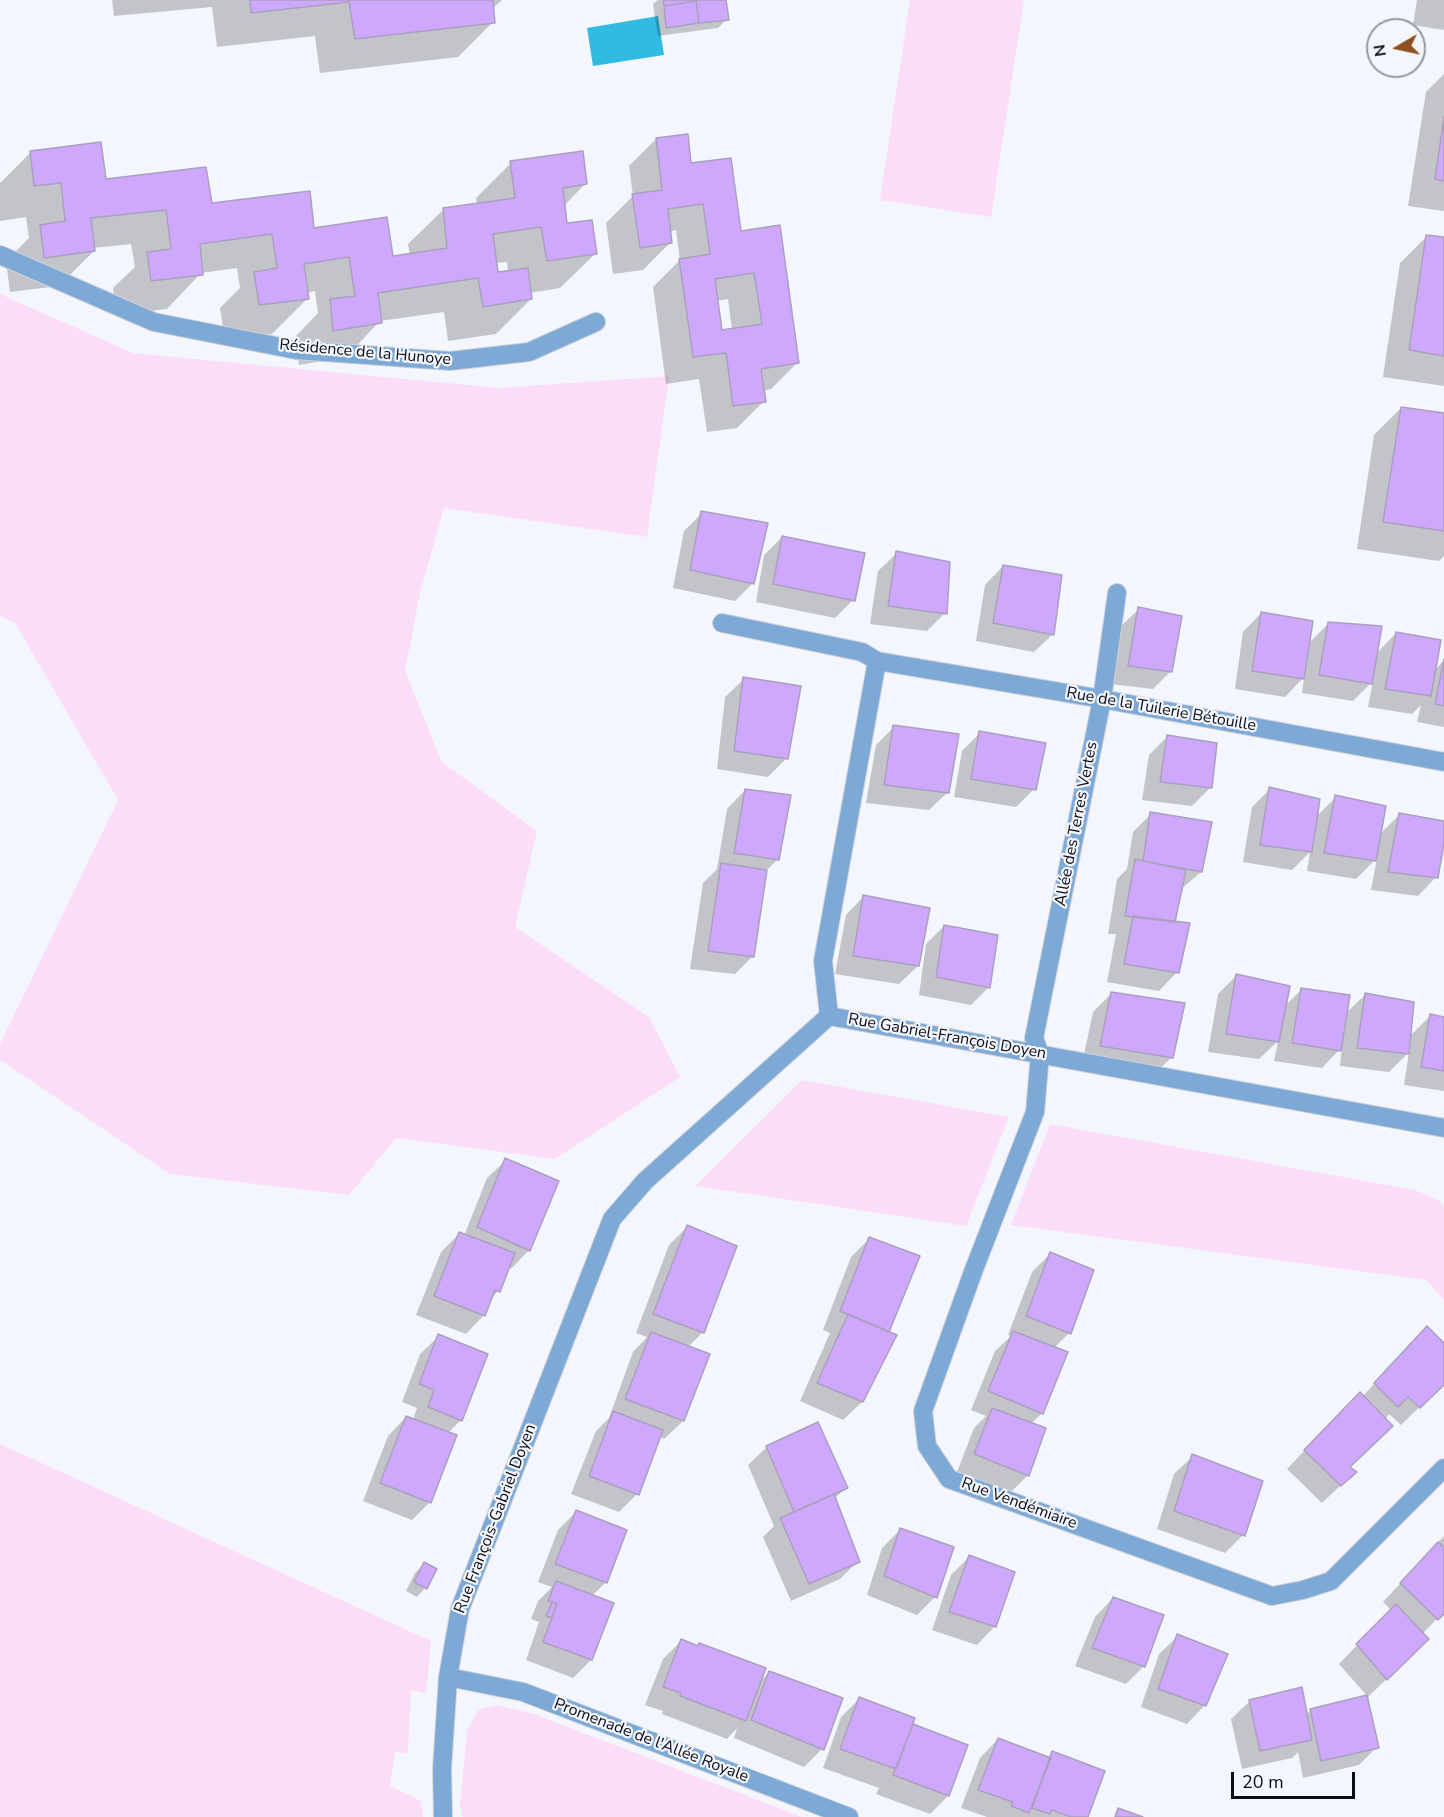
<!DOCTYPE html>
<meta charset="utf-8">
<style>
body{margin:0}
#map{position:relative;width:1444px;height:1817px;overflow:hidden;background:#f4f6fd;font-family:"Nunito Sans",sans-serif}
canvas{display:block}
.north{position:absolute;left:1366px;top:18px;width:60px;height:60px;box-sizing:border-box;background:#f4f6fd;border:2px solid #9698a1;border-radius:50%;rotate:261deg;font-size:16px;font-weight:700;line-height:24px;text-align:center;color:#0a0b16}
.north::after{content:'';display:block;margin:auto;width:21px;height:27px;background:#904f1b;clip-path:polygon(50% 0,100% 100%,50% 72%,0 100%)}
.scale{position:absolute;left:1231px;top:1772px;width:124px;height:27px;box-sizing:border-box;border:3px solid #0a0b16;border-top:0;padding-left:8px;font-size:18px;line-height:21px;white-space:nowrap;color:#0a0b16;-webkit-text-stroke:4px #f4f6fd;paint-order:stroke}
</style>
<div id="map">
<canvas width="1444" height="1817"></canvas>
<div class="north">N</div>
<div class="scale">20 m</div>
</div>
<script>
const context = document.querySelector('canvas').getContext('2d');
context.lineJoin = 'round';
function paint(path, color) { context.fillStyle = color; context.fill(path, 'evenodd'); }
const shape = rows => new Path2D(rows.map(r => 'M' + r).join(''));
function stroke(path, color, width, dash) { context.strokeStyle = color; context.lineWidth = width; context.lineCap = dash ? 'butt' : 'round'; context.setLineDash(dash || []); context.stroke(path); }
function write(font, color, halo, rows, align = 'center') {
  context.font = font + ' "Nunito Sans",sans-serif'; context.lineWidth = 4.5; context.setLineDash([]); context.textBaseline = 'middle'; context.strokeStyle = halo; context.fillStyle = color; for (const [text, x, y, turn = 0] of rows) {
    context.save(); context.translate(x, y); context.rotate((+turn || 0) * Math.PI / 180); context.textAlign = isNaN(turn) ? turn : align; if (halo) context.strokeText(text, 0, 0); context.fillText(text, 0, 0); context.restore();
  }
}
const green = shape([
 [910,0,1024,0,991,217,880,200],
 [0,294,133,353,499,388,669,376,647,537,444,508,420,593,405,671,442,762,537,831,515,927,649,1017,680,1077,555,1159,396,1138,349,1195,170,1174,0,1060,0,1044,118,800,15,623,0,616],
 [802,1080,1009,1117,966,1226,695,1186],
 [1050,1124,1415,1190,1439,1200,1444,1208,1444,1300,1426,1280,1011,1225],
 [0,1444,431,1641,426,1694,411,1690,408,1753,395,1752,390,1786,421,1801,423,1817,0,1817],
 [497,1705,534,1714,802,1817,463,1817,460,1804,467,1731,478,1710]
]);
const water = shape([
 [658,16,664,55,593,66,587,28]
]);
const shadow = shape([
 [112,0,502,0,492,9,493,22,458,57,320,73,315,36,217,47,212,7,114,16],
 [658,0,725,0,727,19,718,28,658,36,653,4],
 [1417,0,1444,0,1444,30,1413,25],
 [1444,74,1444,211,1408,206,1426,92],
 [656,139,690,165,739,233,798,362,771,389,763,391,764,401,737,428,707,432,699,379,666,384,653,287,680,260,676,230,669,232,670,243,643,270,613,274,606,223,633,196,629,166],
 [728,299,732,330,721,331,716,301],
 [100,144,104,181,312,230,392,258,410,255,408,244,443,210,477,205,476,198,511,163,585,184,564,206,566,225,595,254,560,288,530,293,531,299,496,334,448,341,444,312,380,321,346,357,299,365,296,336,318,313,315,291,306,293,307,299,272,334,225,339,220,308,240,288,237,268,201,273,167,309,117,315,113,288,135,267,131,244,93,248,94,251,59,286,10,292,6,261,29,238,26,217,0,221,0,183,30,153],
 [507,262,508,272,497,273,496,263],
 [1427,236,1444,239,1444,386,1383,377,1400,263],
 [1401,408,1444,415,1444,556,1439,561,1357,549,1374,435],
 [702,513,753,583,735,601,673,588,684,531],
 [782,537,853,600,835,618,756,602,764,555],
 [897,553,945,613,927,631,870,624,878,571],
 [1003,566,1053,634,1034,652,976,641,985,585],
 [1139,609,1171,671,1153,689,1110,684,1120,627],
 [1261,613,1308,644,1329,623,1376,654,1396,633,1435,670,1444,660,1444,727,1417,722,1421,705,1412,714,1368,707,1373,681,1353,701,1302,693,1304,677,1285,697,1235,689,1243,632],
 [744,679,786,759,768,777,717,769,725,697],
 [894,727,948,792,929,810,866,803,876,745],
 [980,733,1034,789,1016,807,954,797,962,751],
 [1167,737,1210,788,1192,806,1142,800,1149,755],
 [1270,789,1316,817,1336,797,1379,835,1400,814,1444,823,1436,877,1418,896,1371,890,1377,858,1356,879,1307,871,1310,852,1292,870,1243,862,1252,807],
 [745,790,778,859,766,871,753,956,735,974,690,969,703,883,717,869,727,809],
 [1151,814,1201,872,1180,890,1174,923,1177,972,1159,991,1107,982,1116,934,1108,934,1117,879,1127,869,1133,832],
 [864,896,918,966,899,984,835,974,846,915],
 [944,926,989,987,971,1005,919,995,926,944],
 [1236,976,1285,1006,1302,989,1345,1014,1366,994,1409,1037,1430,1016,1444,1018,1444,1091,1404,1085,1409,1052,1389,1072,1340,1066,1342,1047,1322,1068,1274,1061,1278,1041,1259,1059,1208,1052,1218,994],
 [1111,994,1172,1057,1153,1075,1082,1064,1093,1012],
 [506,1160,529,1250,511,1269,508,1267,498,1291,490,1300,484,1315,466,1334,416,1315,441,1252,459,1234,464,1236,487,1178],
 [687,1227,735,1246,702,1333,688,1347,708,1355,683,1421,664,1439,659,1437,637,1494,619,1512,571,1494,596,1431,609,1418,633,1352,647,1337,636,1333,669,1245],
 [869,1239,887,1333,895,1336,862,1402,843,1420,800,1401,830,1333,823,1330,851,1257],
 [1050,1254,1069,1333,1054,1348,1042,1413,1031,1424,1028,1475,1010,1493,957,1472,974,1428,986,1416,971,1410,995,1351,1011,1336,1008,1335,1032,1272],
 [439,1336,461,1420,448,1433,430,1502,412,1520,363,1501,388,1436,406,1417,413,1420,417,1408,402,1402,420,1354],
 [1444,1345,1444,1383,1401,1425,1389,1414,1349,1468,1355,1472,1322,1503,1287,1469,1341,1412,1362,1397,1409,1346],
 [767,1447,846,1488,834,1499,858,1561,840,1579,791,1601,763,1537,774,1526,748,1465],
 [1193,1456,1243,1535,1225,1553,1157,1529,1174,1474],
 [576,1512,606,1582,592,1596,591,1660,573,1678,526,1660,539,1622,531,1619,538,1601,552,1587,538,1582,558,1530],
 [901,1529,935,1597,917,1615,867,1595,882,1548],
 [1444,1536,1444,1612,1422,1634,1409,1657,1368,1697,1339,1664,1391,1610,1383,1602],
 [969,1557,995,1626,977,1645,932,1630,951,1575],
 [424,1564,435,1570,425,1588,417,1597,406,1591,415,1573],
 [1113,1598,1144,1666,1126,1684,1075,1666,1095,1617],
 [1178,1636,1205,1705,1187,1724,1141,1707,1159,1654],
 [681,1641,759,1683,769,1672,822,1749,804,1767,734,1738,737,1728,727,1739,662,1714,663,1711,645,1705,663,1659],
 [859,1699,911,1725,967,1746,948,1796,930,1814,876,1794,879,1788,823,1768,841,1717],
 [1250,1701,1306,1715,1311,1710,1377,1747,1359,1765,1303,1778,1298,1752,1292,1758,1242,1769,1231,1719],
 [998,1739,1048,1758,1053,1753,1086,1817,987,1817,961,1808,980,1758]
]);
const building = shape([
 [250,0,493,0,495,23,355,39,349,2,251,13,250,0],
 [663,0,726,0,729,20,699,23,696,1,664,6,663,0],
 [696,1,699,23,666,28,664,6,696,1],
 [1444,117,1444,181,1435,179,1444,117],
 [688,134,691,163,731,158,741,231,780,225,799,363,761,369,766,402,733,406,726,353,693,357,679,259,710,254,703,204,668,209,672,243,640,248,632,194,662,190,656,138,688,134],
 [754,273,762,324,722,330,715,279,754,273],
 [101,142,106,179,206,167,212,203,310,191,314,228,387,217,393,256,447,248,443,208,515,198,510,161,583,151,587,184,563,188,567,223,592,220,597,254,547,261,541,227,493,234,498,272,528,268,532,299,483,307,478,278,378,293,382,323,333,331,330,299,355,296,349,257,304,264,309,299,259,305,254,272,277,268,272,234,200,244,203,275,151,281,147,252,171,249,166,210,91,218,95,251,44,258,40,225,65,221,61,183,34,186,30,151,101,142],
 [1426,235,1444,237,1444,356,1409,350,1426,235],
 [1401,407,1444,413,1444,531,1383,522,1401,407],
 [701,511,768,523,754,584,690,570,701,511],
 [782,536,865,553,855,601,773,584,782,536],
 [896,551,950,562,947,614,888,606,896,551],
 [1003,565,1062,575,1054,635,993,623,1003,565],
 [1138,607,1182,616,1172,672,1128,666,1138,607],
 [1261,612,1313,621,1304,679,1252,671,1261,612],
 [1328,622,1382,626,1372,684,1319,675,1328,622],
 [1396,632,1441,640,1431,696,1385,689,1396,632],
 [1444,659,1444,706,1435,704,1444,659],
 [743,677,801,686,788,759,734,751,743,677],
 [893,725,959,734,949,793,884,785,893,725],
 [979,731,1046,743,1036,790,971,779,979,731],
 [1167,735,1217,743,1212,788,1160,782,1167,735],
 [1269,787,1320,799,1312,852,1260,845,1269,787],
 [745,789,791,795,779,860,734,853,745,789],
 [1335,795,1386,806,1376,861,1324,853,1335,795],
 [1150,812,1212,822,1202,872,1143,861,1150,812],
 [1399,813,1444,821,1444,843,1438,878,1388,872,1399,813],
 [1135,859,1186,870,1175,922,1125,916,1135,859],
 [721,863,767,870,754,957,708,951,721,863],
 [863,895,930,908,919,966,853,956,863,895],
 [1133,916,1190,923,1179,973,1124,964,1133,916],
 [944,925,998,935,990,988,936,977,944,925],
 [1236,974,1290,986,1279,1042,1226,1034,1236,974],
 [1301,988,1350,995,1341,1051,1292,1043,1301,988],
 [1111,992,1185,1003,1173,1058,1100,1046,1111,992],
 [1365,993,1414,1002,1409,1054,1357,1048,1365,993],
 [1430,1014,1444,1017,1444,1071,1421,1067,1430,1014],
 [505,1158,559,1181,530,1251,477,1227,505,1158],
 [687,1225,737,1246,704,1333,653,1314,687,1225],
 [459,1232,515,1253,500,1292,495,1290,485,1316,434,1296,459,1232],
 [869,1237,920,1256,889,1332,840,1311,869,1237],
 [1050,1252,1094,1270,1071,1334,1026,1316,1050,1252],
 [848,1314,897,1335,863,1402,817,1383,848,1314],
 [1427,1326,1444,1343,1444,1385,1420,1408,1408,1397,1398,1407,1374,1383,1427,1326],
 [1013,1331,1068,1352,1043,1414,988,1391,1013,1331],
 [651,1332,710,1354,684,1421,625,1399,651,1332],
 [438,1334,488,1354,462,1421,428,1407,434,1390,419,1384,438,1334],
 [1360,1392,1393,1426,1350,1467,1357,1472,1341,1486,1304,1450,1360,1392],
 [992,1408,1046,1428,1029,1476,974,1454,992,1408],
 [613,1411,663,1430,639,1495,589,1476,613,1411],
 [406,1416,457,1435,431,1503,380,1483,406,1416],
 [818,1422,848,1488,794,1512,766,1446,818,1422],
 [1192,1454,1263,1481,1245,1536,1174,1511,1192,1454],
 [834,1494,860,1562,809,1584,780,1518,834,1494],
 [576,1510,627,1530,607,1583,555,1564,576,1510],
 [900,1528,954,1547,937,1598,884,1576,900,1528],
 [1438,1542,1444,1547,1444,1614,1438,1620,1400,1583,1438,1542],
 [969,1555,1015,1572,996,1627,949,1612,969,1555],
 [424,1562,437,1569,427,1589,414,1582,424,1562],
 [556,1581,614,1603,592,1660,543,1642,557,1604,548,1601,556,1581],
 [1113,1597,1164,1615,1145,1667,1092,1648,1113,1597],
 [552,1602,557,1604,552,1618,546,1616,552,1602],
 [1396,1604,1429,1639,1387,1680,1356,1644,1396,1604],
 [1177,1634,1228,1654,1206,1706,1158,1689,1177,1634],
 [681,1639,698,1646,699,1643,766,1668,746,1721,680,1696,681,1693,663,1687,681,1639],
 [769,1671,843,1698,824,1750,751,1720,769,1671],
 [1302,1687,1312,1740,1260,1751,1249,1700,1302,1687],
 [1367,1695,1379,1748,1321,1761,1310,1709,1367,1695],
 [859,1697,915,1718,896,1769,840,1749,859,1697],
 [913,1724,968,1745,949,1796,893,1775,913,1724],
 [998,1738,1051,1758,1029,1813,1011,1806,1013,1802,978,1790,998,1738],
 [1052,1751,1105,1771,1088,1817,1071,1817,1052,1810,1050,1814,1032,1808,1052,1751],
 [1118,1808,1143,1817,1115,1817,1118,1808]
]);
const minor = shape([
 [0,255,154,322,296,350,450,361,529,352,596,322],
 [1117,593,1102,699,1034,1038,1040,1054,1035,1112,973,1272,923,1411,927,1446,949,1479,1272,1596,1303,1590,1331,1581,1444,1468],
 [722,623,862,652,877,661,1102,699,1444,762],
 [829,1016,823,961,877,661],
 [448,1677,523,1692,849,1817],
 [443,1817,442,1769,448,1677,460,1609,612,1219,645,1181,829,1016,1444,1128]
]);
const streetNames = [
 ["Résidence de la Hunoye",365,353,5],
 ["Rue de la Tuilerie Bétouille",1161,710,10],
 ["Allée des Terres Vertes",1077,824,-79],
 ["Rue Gabriel-François Doyen",947,1037,10],
 ["Rue Vendémiaire",1019,1504,20],
 ["Rue François-Gabriel Doyen",496,1519,-69],
 ["Promenade de l'Allée Royale",651,1741,21]
];
paint(green, '#fcddf7');
paint(water, '#32bbe0');
paint(shadow, '#0003');
paint(building, '#cda8fc');
stroke(building, '#ab9fbd', 1.5);
stroke(minor, '#cfd0d8', 20);
stroke(minor, '#7ca9d6', 18);
write('16px', '#0a0b16', '#f4f6fd', streetNames);
</script>
